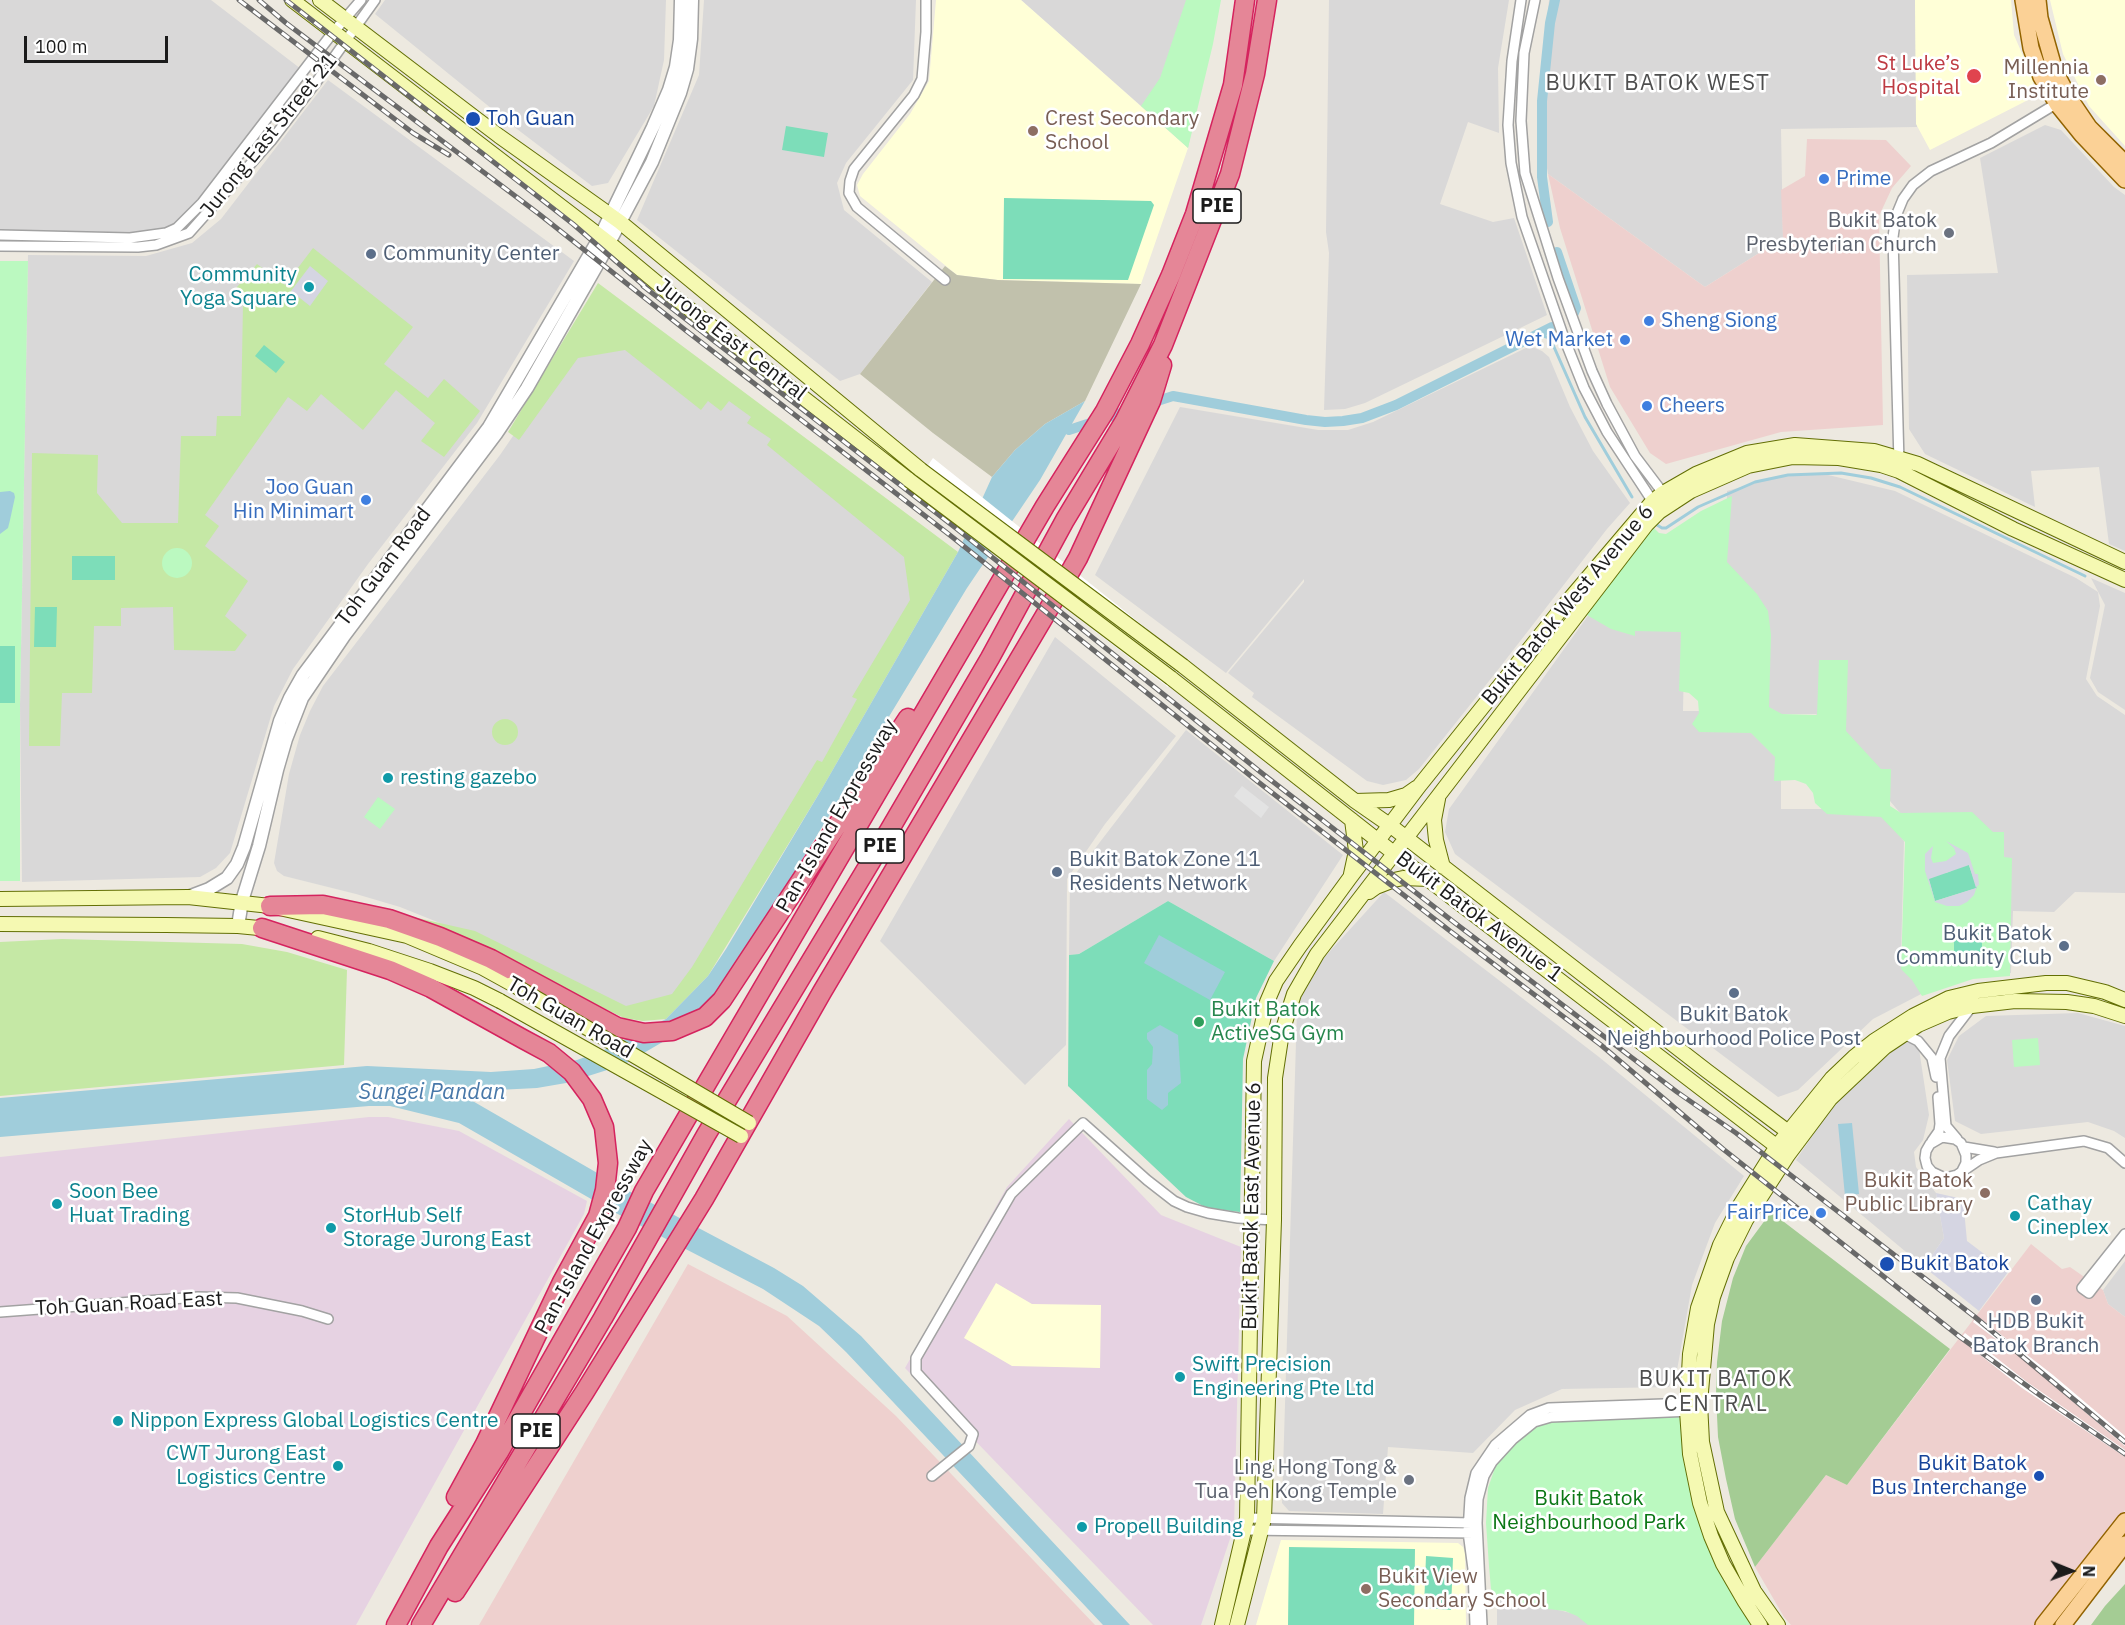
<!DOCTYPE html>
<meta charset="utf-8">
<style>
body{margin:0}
#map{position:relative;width:2125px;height:1625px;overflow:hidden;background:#ede9e0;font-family:"IBM Plex Sans",sans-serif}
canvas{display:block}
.north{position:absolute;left:2041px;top:1541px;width:60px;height:60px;-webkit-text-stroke:4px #fff;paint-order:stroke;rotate:91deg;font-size:16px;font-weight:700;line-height:24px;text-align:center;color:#1b1b1b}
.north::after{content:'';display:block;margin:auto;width:21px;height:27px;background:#1b1b1b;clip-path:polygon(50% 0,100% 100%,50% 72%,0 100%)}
.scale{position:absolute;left:24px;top:36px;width:144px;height:27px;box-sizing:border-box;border:3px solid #1b1b1b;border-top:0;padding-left:8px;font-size:18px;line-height:21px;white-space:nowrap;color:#1b1b1b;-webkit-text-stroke:4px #fff;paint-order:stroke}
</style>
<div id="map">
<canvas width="2125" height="1625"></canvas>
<div class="north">N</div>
<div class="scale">100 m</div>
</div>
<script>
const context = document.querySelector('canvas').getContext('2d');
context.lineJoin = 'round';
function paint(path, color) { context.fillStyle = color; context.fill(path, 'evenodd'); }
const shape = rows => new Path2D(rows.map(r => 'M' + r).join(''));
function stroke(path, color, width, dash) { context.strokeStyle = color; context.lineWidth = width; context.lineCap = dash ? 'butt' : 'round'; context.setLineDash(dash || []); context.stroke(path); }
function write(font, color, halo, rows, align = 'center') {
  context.font = font + ' "IBM Plex Sans",sans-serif'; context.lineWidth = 5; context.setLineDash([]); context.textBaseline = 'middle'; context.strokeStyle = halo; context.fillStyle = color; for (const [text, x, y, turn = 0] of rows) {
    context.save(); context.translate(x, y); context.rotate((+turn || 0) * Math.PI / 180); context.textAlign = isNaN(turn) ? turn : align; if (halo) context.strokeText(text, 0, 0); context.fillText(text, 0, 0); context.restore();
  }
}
const residential = shape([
 [0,0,211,0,301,69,187,219,175,228,138,236,0,230],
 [385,0,666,0,664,60,654,106,608,183,592,186,513,126,375,14],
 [704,0,916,0,913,80,846,163,837,183,844,210,932,282,860,374,840,381,637,220,699,75],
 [1021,0,1220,0,1188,148,1141,106],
 [1329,0,1509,0,1498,68,1499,133,1468,122,1440,204,1493,222,1514,218,1547,315,1365,403,1345,409,1324,410,1329,253,1326,232],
 [1549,0,1915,0,1917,127,1781,129,1783,238,1705,287,1548,174,1543,144,1540,108],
 [328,80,574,261,477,423,368,564,293,669,274,706,230,853,216,868,200,877,22,882,20,705,28,255,146,256,192,243,221,219],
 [2045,125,2061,130,2114,187,2125,195,2125,551,2109,544,2099,467,2031,471,2035,507,1925,454,1909,429,1907,275,1998,273,1980,158],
 [599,288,946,555,713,953,649,1020,475,937,400,907,356,894,284,876,277,871,274,863,289,774,300,735,310,711,323,686,500,455,537,401],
 [1530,346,1542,351,1549,357,1570,407,1593,451,1630,503,1607,529,1497,671,1419,769,1406,780,1383,785,1367,781,1252,697,1254,693,1228,673,1304,582,1304,579,1226,673,1095,575,1180,407,1318,430,1348,430,1373,422],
 [1824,474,1895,491,2076,578,2098,592,2100,606,2086,679,2097,696,2125,715,2125,893,2075,892,2054,912,2013,911,2011,973,1995,976,1901,814,1816,714,1772,714,1758,700,1727,565,1727,491,1776,477],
 [2091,578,2125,593,2125,710,2098,692,2090,678,2105,605],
 [1590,613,1685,615,1683,711,1748,711,1781,746,1781,809,1879,809,1904,841,1901,956,1927,991,1873,1019,1798,1090,1778,1097,1455,854,1445,832,1449,809],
 [1055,637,1176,736,1105,824,1067,879,1066,1045,1025,1085,880,941],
 [1186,730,1343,855,1274,961,1168,901,1079,954,1069,955,1070,881],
 [1384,892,1599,1057,1744,1176,1715,1223,1692,1285,1676,1376,1669,1387,1562,1389,1515,1410,1473,1453,1388,1447,1383,1514,1289,1511,1282,1503,1297,1009,1311,972],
 [2078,1013,2125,1026,2125,1138,2114,1131,2088,1122,1981,1134,1955,1121,1947,1060,1959,1036,1986,1016],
 [1902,1043,1912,1043,1919,1049,1929,1115,1923,1140,1914,1152,1916,1167,1936,1193,1944,1238,1924,1267,1796,1160,1838,1098],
 [2125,1261,2125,1317,2108,1304,2103,1290],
 [1497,1595,1620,1625,1497,1625]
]);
const commercial = shape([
 [1807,139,1886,140,1911,166,1892,188,1879,216,1883,425,1781,432,1666,464,1650,453,1610,387,1560,228,1548,174,1705,287,1783,238,1781,190,1805,176],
 [2031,1244,2062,1269,2070,1267,2103,1290,2108,1304,2125,1317,2125,1510,2062,1589,2037,1625,1791,1625,1784,1617,1755,1567,1826,1475,1847,1485],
 [688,1264,787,1316,896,1416,1095,1625,479,1625]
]);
const industrial = shape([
 [369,1117,388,1117,459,1131,587,1201,584,1214,356,1625,0,1625,0,1157],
 [1069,1119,1161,1215,1241,1247,1234,1527,1201,1625,1153,1625,905,1368,1007,1187]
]);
const education = shape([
 [936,0,1021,0,1188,148,1141,284,998,280,957,275,860,196,857,185,863,174,910,114,929,81],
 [1915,0,2011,0,2014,35,2033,79,2033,89,2028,100,1930,150,1916,124],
 [2050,0,2125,0,2125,146,2089,106,2063,54],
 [996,1283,1032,1304,1101,1305,1100,1368,1012,1366,964,1338],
 [1281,1540,1458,1543,1463,1547,1465,1553,1466,1625,1256,1625]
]);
const construction = shape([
 [945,266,957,275,998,280,1141,284,1085,401,1045,424,1015,450,992,477,933,433,860,374]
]);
const grass = shape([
 [313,248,413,327,384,364,428,398,444,379,480,411,444,457,421,441,435,423,396,390,363,430,321,394,307,411,288,397,205,515,219,526,205,546,248,581,225,616,247,635,235,651,174,650,173,607,121,608,121,626,94,626,92,693,62,693,60,746,29,746,32,453,98,455,97,493,122,523,178,523,181,436,216,436,217,416,241,416,243,303,230,295,257,264,285,285],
 [598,283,958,552,820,792,708,976,666,1019,643,1021,624,1018,452,935,400,914,475,931,626,1006,672,994,692,967,817,760,822,762,857,699,852,697,910,600,904,557,767,445,771,439,747,423,751,417,729,401,721,411,708,401,701,410,625,350,578,358,519,440,508,432],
 '492 732a13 13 0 1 1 26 0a13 13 0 1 1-26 0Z',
 [62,939,242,944,287,952,347,970,344,1065,0,1096,0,942]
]);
const forest = shape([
 [1771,1212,1950,1349,1847,1485,1826,1475,1755,1567,1735,1519,1726,1479,1718,1437,1716,1394,1717,1362,1722,1321,1733,1278,1746,1246],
 [2125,1584,2125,1625,2091,1625,2105,1606]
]);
const park = shape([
 [1186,0,1221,0,1213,44,1188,148,1141,106,1160,78],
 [0,261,28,261,20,705,20,881,0,881],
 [1732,496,1727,562,1757,594,1768,611,1771,635,1769,707,1782,714,1817,715,1819,660,1848,660,1846,731,1881,769,1891,769,1890,806,1901,813,1972,812,1993,832,2004,832,2004,857,2012,858,2010,976,1973,979,1922,996,1912,980,1901,969,1905,842,1881,817,1827,814,1815,803,1813,793,1806,784,1795,780,1774,781,1775,757,1751,733,1699,732,1692,724,1699,713,1698,701,1689,693,1679,691,1681,632,1635,631,1635,636,1611,629,1585,614,1653,527,1659,533,1666,534,1701,511],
 '162 563a15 15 0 1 1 30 0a15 15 0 1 1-30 0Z',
 [378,797,395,809,380,829,364,817],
 [2038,1038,2040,1065,2014,1067,2012,1040],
 [1558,1410,1679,1413,1688,1483,1709,1548,1752,1625,1588,1625,1577,1616,1565,1611,1515,1605,1508,1603,1495,1595,1491,1589,1489,1566,1486,1523,1488,1488,1498,1459,1505,1446,1548,1414]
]);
const pitch = shape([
 [786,126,828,133,824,157,782,150],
 [1004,198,1151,201,1154,205,1128,280,1003,279],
 [264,345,285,362,276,373,255,356],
 [72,556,115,556,115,580,72,580],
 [35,607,57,607,56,647,34,647],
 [0,646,15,646,15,703,0,703],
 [1966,857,1977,888,1935,901,1926,870,1944,864,1946,873,1951,871,1948,863],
 [1168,901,1274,961,1256,998,1243,1059,1240,1212,1207,1208,1186,1197,1068,1086,1069,955,1079,954],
 [1954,932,1982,932,1982,952,1954,952],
 [1289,1547,1415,1549,1414,1625,1288,1625],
 [1426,1556,1453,1558,1451,1610,1424,1608]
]);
const parking = shape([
 [1242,786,1269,807,1261,818,1234,796]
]);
const plaza = shape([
 [310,266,328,281,310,306,291,291],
 [1946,841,1968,853,1975,874,1978,874,1979,885,1977,886,1974,895,1967,902,1959,906,1947,906,1935,902,1925,871,1925,854,1933,846,1931,858,1933,863,1946,861,1956,854,1954,848],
 [1969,865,1976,888,1935,901,1929,879],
 [1936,1193,1963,1199,1967,1241,2008,1272,1979,1311,1924,1267,1944,1238]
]);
const water = shape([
 [1085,401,1040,480,967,588,728,982,673,1036,623,1065,566,1083,537,1088,457,1092,625,1189,774,1268,803,1286,861,1336,1130,1625,1103,1625,846,1352,819,1326,763,1289,612,1211,459,1123,390,1106,369,1106,0,1137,0,1098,367,1066,491,1072,534,1069,577,1060,602,1051,666,1019,708,976,726,949,820,792,958,552,992,477,1015,450,1045,424],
 [10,491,14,493,15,497,10,520,8,528,0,534,0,492],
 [1159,935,1225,972,1210,1000,1144,963],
 [1160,1025,1178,1035,1181,1083,1168,1093,1168,1105,1162,1110,1147,1099,1147,1070,1152,1064,1153,1047,1147,1039,1147,1033],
 [1852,1123,1859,1194,1845,1196,1838,1124]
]);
const pier = shape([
 [933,458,1186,660,1168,687,911,490],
 [1977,1316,2053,1375,2125,1436,2125,1446,2024,1360,1973,1322],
 [1965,1333,2027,1382,2125,1450,2125,1457,2022,1388,1960,1339]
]);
const stream = shape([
 [1539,335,1550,338,1585,417,1632,497],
 [1657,525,1662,528,1666,528,1698,507,1755,482,1788,475,1841,473,1871,478,1900,487,2085,576]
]);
const canal = shape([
 [1548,222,1542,177,1542,101,1550,23,1555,0],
 [1557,252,1576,308,1573,315],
 [1148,404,1173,396,1306,420,1325,422,1343,421,1362,418,1396,405,1552,327],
 [1069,430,1130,410]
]);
const minor = shape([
 [926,0,926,32,922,79,914,95,854,169,850,181,849,193,857,207,945,280],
 [1521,0,1512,61,1508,125,1511,163,1522,217,1564,338,1584,388,1607,432,1655,505],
 [1535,0,1524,53,1521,121,1525,173,1558,278,1592,371,1607,404,1635,456,1666,497],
 [0,235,130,238,166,233,177,228,202,203,331,35,361,0],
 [0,246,138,247,156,245,189,233,271,141,317,81,375,0],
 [1899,463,1893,237,1896,216,1903,199,1913,185,1931,171,1991,143,2059,102],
 [1904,1034,1918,1041,1932,1058,1936,1077],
 [1957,1139,1946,1126,1940,1058,1949,1036,1972,1006],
 [1932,1141,1939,1131,1940,1124,1938,1097],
 [1964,1147,1994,1152],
 [1962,1171,1966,1163,1966,1155,1961,1143,1955,1139,1942,1137,1930,1144,1926,1151,1925,1158,1927,1166,1932,1172,1945,1178,1957,1175,1979,1160,1996,1153,2084,1141,2108,1148,2125,1163],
 [2125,1234,2082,1288,2089,1293,2125,1246],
 [0,1312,198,1297,237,1298,302,1311,328,1319],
 [932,1476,969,1446,973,1434,916,1372,916,1358,1011,1194,1083,1123,1147,1180,1174,1201,1187,1207,1208,1213,1238,1218,1274,1220],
 [1247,1518,1472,1523],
 [1246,1530,1474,1533],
 [1475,1625,1473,1569,1468,1532,1470,1498,1476,1473,1495,1445,1530,1415,1549,1408,1692,1403],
 [1482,1625,1477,1523,1478,1499,1484,1476,1492,1462,1513,1439,1534,1422,1551,1417,1692,1411]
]);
const tertiary = shape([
 [188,897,209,889,227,878,237,864,244,847,280,721,290,698,303,675,489,427,600,237,653,127,669,90,676,67,680,40,681,0],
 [238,926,242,901,259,846,277,770,286,739,302,698,344,636,496,434,527,388,601,258,652,162,680,93,687,69,691,39,692,0]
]);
const secondary = shape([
 [292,0,609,243,674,297,909,480],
 [320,0,499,136,620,222,921,470],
 [1183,666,1355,801,1391,826,1707,1071,1795,1137],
 [1171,678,1395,854,1784,1152],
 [1438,799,1434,820,1436,840,1443,867],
 [1355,801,1389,800,1406,795,1416,788],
 [1351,874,1356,851,1352,820],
 [1369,892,1376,887,1394,880,1403,878,1428,879],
 [0,899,188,897,270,906,407,936,483,968,512,984],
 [0,924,166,925,238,926,269,929],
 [318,938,369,951,430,971,474,988,500,1001],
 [1222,1625,1247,1518,1254,1061,1267,1002,1276,981,1300,946,1349,879,1420,785,1562,608,1652,502,1663,493,1696,474,1747,453,1795,445,1874,451,1918,464,2125,562],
 [1237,1625,1264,1519,1274,1220,1275,1078,1282,1032,1294,994,1317,954,1647,524,1659,512,1691,491,1748,466,1793,457,1839,458,1881,465,1899,471,2013,529,2125,580],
 [1760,1625,1745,1602,1723,1564,1711,1536,1700,1503,1690,1454,1687,1411,1690,1354,1698,1308,1720,1245,1740,1205,1777,1146,1832,1078,1854,1057,1874,1041,1913,1016,1949,998,1978,991,2046,983,2067,983,2105,992,2125,1000],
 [1778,1625,1754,1591,1717,1512,1702,1442,1700,1403,1707,1324,1713,1297,1727,1258,1746,1220,1788,1155,1830,1099,1885,1047,1918,1025,1948,1012,1972,1006,2015,1001,2067,1002,2094,1006,2125,1016]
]);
const primary = shape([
 [2023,0,2031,48,2041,77,2057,104,2082,135,2125,180],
 [2038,0,2040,18,2055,71,2068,96,2089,127,2125,163],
 [2043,1625,2125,1521],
 [2063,1625,2125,1544]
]);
const motorway = shape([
 [270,906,323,905,389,919,440,937,491,959,617,1027,644,1033,672,1031,705,1017,722,1000,908,718],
 [262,928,390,970,431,988,523,1039,549,1053,572,1072,592,1099,604,1127,608,1163,605,1190,598,1216,562,1282,485,1444,456,1497],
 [455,1592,584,1393,704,1199,822,992,1044,617,1078,558,1151,401,1162,365],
 [396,1625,439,1546,499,1452,581,1308,627,1228,644,1191,710,1078,1045,506,1105,411,1140,344,1171,275,1195,214,1233,85,1245,0],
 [421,1625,603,1318,706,1135,876,853,990,658,1065,520,1124,422,1163,345,1230,174,1255,74,1267,0]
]);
const rail = shape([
 [239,0,413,133,449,155],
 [259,0,286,23,539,214,684,329,951,536,1257,781,1450,931,1601,1045,1723,1149,1960,1337,2041,1396,2125,1454],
 [286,0,573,224,649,290],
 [643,286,957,529,1263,774,1455,923,1677,1092,1736,1133,1975,1317,2125,1442]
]);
const secondaryBridge = shape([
 [921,470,1183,666],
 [909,480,1171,678],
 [512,984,749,1123],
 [500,1001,741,1136]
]);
const markers = [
 [1974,76,8,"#e0444e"],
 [2101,80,6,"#8d6e63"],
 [473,119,8,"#1a4fb4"],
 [1033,131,6,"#8d6e63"],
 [1824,179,6,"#3f7fe0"],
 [1949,233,6,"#6b7280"],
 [371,254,6,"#5c6f8a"],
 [309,287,6,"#0f9aa8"],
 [1649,321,6,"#3f7fe0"],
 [1625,340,6,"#3f7fe0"],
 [1647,406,6,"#3f7fe0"],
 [366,500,6,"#3f7fe0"],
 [388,778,6,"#0f9aa8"],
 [1057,872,6,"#5c6f8a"],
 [2064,946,6,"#5c6f8a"],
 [1734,993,6,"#5c6f8a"],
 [1199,1022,6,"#2e9e5b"],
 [1985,1193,6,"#8d6e63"],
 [57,1204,6,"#0f9aa8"],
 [1821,1213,6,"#3f7fe0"],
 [2015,1216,6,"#0f9aa8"],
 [331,1228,6,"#0f9aa8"],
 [1887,1264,8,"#1a4fb4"],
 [2036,1300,6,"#5c6f8a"],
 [1180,1377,6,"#0f9aa8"],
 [118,1421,6,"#0f9aa8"],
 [338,1466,6,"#0f9aa8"],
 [2039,1476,6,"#1a4fb4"],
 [1409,1480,6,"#6b7280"],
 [1082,1527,6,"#0f9aa8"],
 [1366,1589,6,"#8d6e63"]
];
const shields = [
 [1217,206,48],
 [880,846,48],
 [536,1431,48]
];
const shieldNames = [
 ["PIE",1217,206],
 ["PIE",880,846],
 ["PIE",536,1431]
];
const healthNames = [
 ["St Luke’s",1960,64],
 ["Hospital",1960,88]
];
const educationNames = [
 ["Millennia",2089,68],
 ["Institute",2089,92],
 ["Crest Secondary",1045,119,"left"],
 ["School",1045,143,"left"],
 ["Bukit Batok",1973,1181],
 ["Public Library",1973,1205],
 ["Bukit View",1378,1577,"left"],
 ["Secondary School",1378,1601,"left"]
];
const transitNames = [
 ["Toh Guan",486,119],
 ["Bukit Batok",1900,1264],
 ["Bukit Batok",2027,1464,"right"],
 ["Bus Interchange",2027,1488,"right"]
];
const streetNames = [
 ["Jurong East Street 21",269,136,-51],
 ["Jurong East Central",731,340,38],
 ["Toh Guan Road",384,567,-53],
 ["Bukit Batok West Avenue 6",1568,605,-50],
 ["Pan-Island Expressway",837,816,-60],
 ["Bukit Batok Avenue 1",1479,917,37],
 ["Toh Guan Road",570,1018,30],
 ["Bukit Batok East Avenue 6",1252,1206,-89],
 ["Pan-Island Expressway",594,1237,-61],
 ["Toh Guan Road East",129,1304,-3]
];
const shopNames = [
 ["Prime",1836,179],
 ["Sheng Siong",1661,321],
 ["Wet Market",1613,340,"right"],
 ["Cheers",1659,406],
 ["Joo Guan",354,488,"right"],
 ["Hin Minimart",354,512,"right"],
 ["FairPrice",1809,1213,"right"]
];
const worshipNames = [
 ["Bukit Batok",1937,221],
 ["Presbyterian Church",1937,245],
 ["Ling Hong Tong &",1397,1468],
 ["Tua Peh Kong Temple",1397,1492]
];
const serviceNames = [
 ["Community Center",383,254],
 ["Bukit Batok Zone 11",1069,860],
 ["Residents Network",1069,884],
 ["Bukit Batok",2052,934,"right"],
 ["Community Club",2052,958,"right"],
 ["Bukit Batok",1734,1015,"center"],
 ["Neighbourhood Police Post",1734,1039,"center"],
 ["HDB Bukit",2036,1322,"center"],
 ["Batok Branch",2036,1346,"center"]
];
const cultureNames = [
 ["Community",297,275,"right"],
 ["Yoga Square",297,299,"right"],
 ["resting gazebo",400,778],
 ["Soon Bee",69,1192],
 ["Huat Trading",69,1216],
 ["Cathay",2027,1204],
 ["Cineplex",2027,1228],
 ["StorHub Self",343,1216],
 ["Storage Jurong East",343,1240],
 ["Swift Precision",1192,1365],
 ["Engineering Pte Ltd",1192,1389],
 ["Nippon Express Global Logistics Centre",130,1421],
 ["CWT Jurong East",326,1454,"right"],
 ["Logistics Centre",326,1478,"right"],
 ["Propell Building",1094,1527]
];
const leisureNames = [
 ["Bukit Batok",1211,1010],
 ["ActiveSG Gym",1211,1034]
];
const parkNames = [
 ["Bukit Batok",1589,1499],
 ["Neighbourhood Park",1589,1523]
];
const neighbourhoodNames = [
 ["BUKIT BATOK WEST",1658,84],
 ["BUKIT BATOK",1716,1380],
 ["CENTRAL",1716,1405]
];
const waterNames = [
 ["Sungei Pandan",432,1093]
];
paint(residential, '#d9d8d8');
paint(commercial, '#eed0ce');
paint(industrial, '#e6d2e2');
paint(education, '#ffffd7');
paint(construction, '#c1c1ac');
paint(grass, '#c5e8a5');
paint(forest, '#a4cc94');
paint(park, '#bbf9c0');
paint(pitch, '#7dddb9');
paint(parking, '#e3e3e3');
paint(plaza, '#d5d5e2');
paint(water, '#a0cddb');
paint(pier, '#fff');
stroke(stream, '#a0cddb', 3);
stroke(canal, '#a0cddb', 10);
stroke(minor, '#a2a2a2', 12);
stroke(tertiary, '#a2a2a2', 15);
stroke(secondary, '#636f05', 16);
stroke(primary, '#926300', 18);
stroke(motorway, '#d5235e', 21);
stroke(minor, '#fff', 9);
stroke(tertiary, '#fff', 12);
stroke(secondary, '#f5f9b2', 14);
stroke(primary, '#fbd196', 15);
stroke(motorway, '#e58697', 18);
stroke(rail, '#696969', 5);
stroke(rail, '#fff', 3, [9]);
stroke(secondaryBridge, '#636f05', 16, []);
stroke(secondaryBridge, '#f5f9b2', 14);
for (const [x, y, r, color] of markers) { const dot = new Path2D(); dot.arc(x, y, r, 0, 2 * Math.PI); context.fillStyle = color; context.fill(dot); stroke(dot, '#fff', 2); }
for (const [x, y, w] of shields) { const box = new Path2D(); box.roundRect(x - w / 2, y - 17, w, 34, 4.5); context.fillStyle = '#fff'; context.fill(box); stroke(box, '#1b1b1b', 1.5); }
write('bold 20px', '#1b1b1b', null, shieldNames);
write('21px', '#be3a42', '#fff', healthNames, 'right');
write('21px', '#785e54', '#fff', educationNames, 'right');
write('21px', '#164399', '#fff', transitNames, 'left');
write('21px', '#1b1b1b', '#fff', streetNames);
write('21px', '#366cbe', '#fff', shopNames, 'left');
write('21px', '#5b616d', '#fff', worshipNames, 'right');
write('21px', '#4e5e75', '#fff', serviceNames, 'left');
write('21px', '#0d838f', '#fff', cultureNames, 'left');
write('21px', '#27864d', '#fff', leisureNames, 'left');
write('21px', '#0b7715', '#fff', parkNames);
context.letterSpacing = '1.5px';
write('22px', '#4e4e4e', '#fff', neighbourhoodNames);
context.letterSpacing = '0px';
write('italic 22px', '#4878a9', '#fff', waterNames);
</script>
